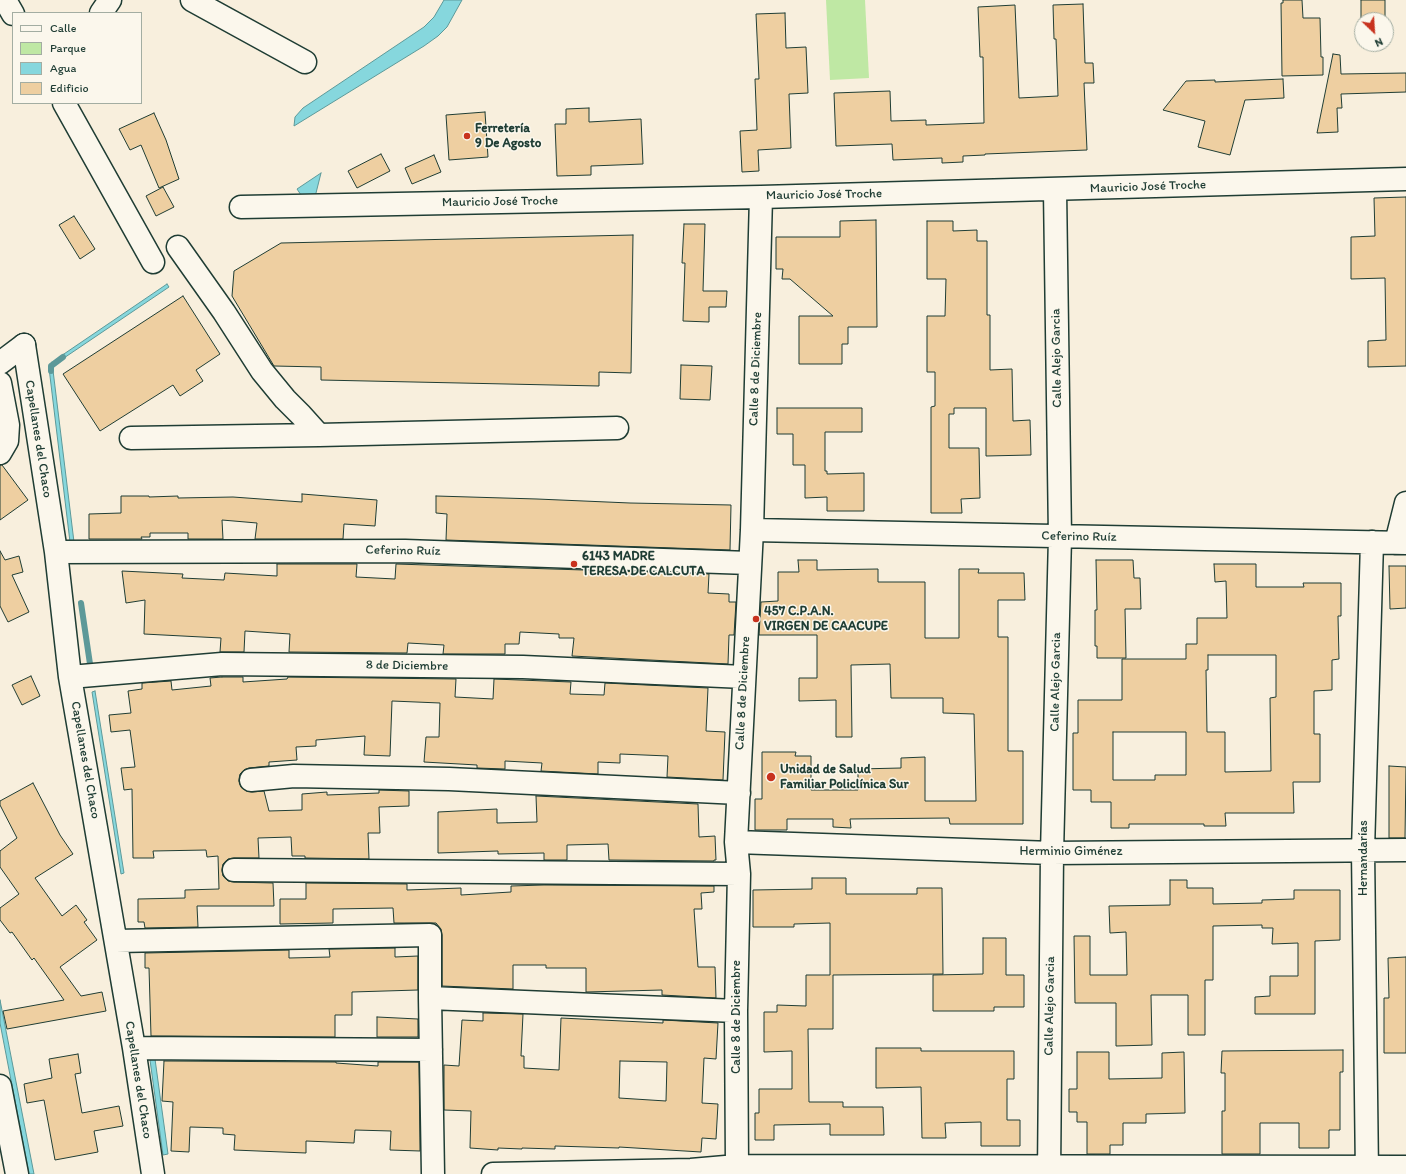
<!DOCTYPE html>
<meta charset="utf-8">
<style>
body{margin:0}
#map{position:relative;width:1406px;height:1174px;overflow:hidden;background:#f8efdd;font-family:Itim,sans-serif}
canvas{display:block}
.legend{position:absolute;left:12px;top:12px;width:130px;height:92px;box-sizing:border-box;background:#fbf7ec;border:1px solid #a3ada2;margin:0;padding:5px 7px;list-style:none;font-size:12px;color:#1f3d34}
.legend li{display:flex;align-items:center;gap:8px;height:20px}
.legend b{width:20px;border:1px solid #a3ada2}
.north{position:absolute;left:1354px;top:12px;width:40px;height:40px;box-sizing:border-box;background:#fbf7ec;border:1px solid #a3ada2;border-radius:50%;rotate:155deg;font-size:11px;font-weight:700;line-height:16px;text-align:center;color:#1f3d34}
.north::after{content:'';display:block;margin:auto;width:14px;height:18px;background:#c8321e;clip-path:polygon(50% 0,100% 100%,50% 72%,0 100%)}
</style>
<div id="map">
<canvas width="1406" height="1174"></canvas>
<ul class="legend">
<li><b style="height:5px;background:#fbf7ec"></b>Calle</li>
<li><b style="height:11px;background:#bfe8a4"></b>Parque</li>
<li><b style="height:11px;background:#86d7dd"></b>Agua</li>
<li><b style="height:11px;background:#eecfa1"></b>Edificio</li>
</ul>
<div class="north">N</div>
</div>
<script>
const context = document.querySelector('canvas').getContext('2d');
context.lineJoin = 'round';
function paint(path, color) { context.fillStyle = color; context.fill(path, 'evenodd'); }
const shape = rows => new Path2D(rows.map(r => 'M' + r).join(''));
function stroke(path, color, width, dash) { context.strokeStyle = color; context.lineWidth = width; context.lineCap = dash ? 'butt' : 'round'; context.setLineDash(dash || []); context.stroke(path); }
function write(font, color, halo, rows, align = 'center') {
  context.font = font + ' Itim,sans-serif'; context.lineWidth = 3; context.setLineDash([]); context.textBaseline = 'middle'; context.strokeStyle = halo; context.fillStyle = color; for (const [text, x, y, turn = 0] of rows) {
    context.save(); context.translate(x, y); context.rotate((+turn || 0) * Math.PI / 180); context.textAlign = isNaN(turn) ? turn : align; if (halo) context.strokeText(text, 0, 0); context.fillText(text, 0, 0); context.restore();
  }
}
const green = shape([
 [826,0,865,0,869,78,830,80]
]);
const water = shape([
 [444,0,462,0,447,27,438,36,424,46,294,126,295,117,303,108,424,27,434,17,444,0],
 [321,173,316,193,314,196,305,201,297,189,321,173],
 [167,284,169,287,58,362,58,358,167,284],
 [52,362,74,542,70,542,49,368,50,364,52,362],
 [95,691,124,873,121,874,92,692,95,691],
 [0,1000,34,1174,29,1174,0,1023,0,1000],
 [155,1059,168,1154,163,1155,150,1060,155,1059]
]);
const stream = shape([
 [51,371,51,366,63,357],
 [81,603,90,664]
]);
const building = shape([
 [1283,0,1302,0,1303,18,1320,18,1321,57,1323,57,1323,75,1282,76,1281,3,1283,3,1283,0],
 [1361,0,1385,0,1385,20,1361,20,1361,0],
 [1083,4,1085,63,1093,63,1094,83,1084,83,1087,150,985,154,985,155,963,156,963,162,942,163,942,158,893,160,892,144,836,146,834,93,890,91,891,121,926,120,926,125,984,123,983,57,980,57,978,7,1015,5,1019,98,1058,96,1056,39,1054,39,1053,5,1083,4],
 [785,13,786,48,806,47,808,93,789,94,791,148,758,150,759,171,742,172,740,131,757,130,755,79,759,79,756,14,785,13],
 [1333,54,1340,55,1341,74,1406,73,1406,92,1341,94,1342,108,1337,108,1338,132,1317,133,1333,54],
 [1283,79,1284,98,1245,100,1230,155,1198,147,1205,121,1163,110,1186,81,1215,80,1215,82,1283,79],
 [589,108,589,122,641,119,643,164,591,166,591,175,557,176,555,124,566,124,566,109,589,108],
 [485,112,488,157,449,160,446,115,485,112],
 [154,113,166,140,179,179,159,188,141,145,130,150,119,129,154,113],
 [381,154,390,171,357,188,348,171,381,154],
 [434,155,441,172,412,184,405,168,434,155],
 [163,187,174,207,156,216,146,196,163,187],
 [1406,197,1406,366,1368,367,1368,341,1386,340,1385,278,1351,279,1351,237,1375,236,1374,198,1406,197],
 [74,216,95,249,80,259,59,225,74,216],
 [876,220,877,327,848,327,848,344,842,344,842,364,799,364,799,316,833,316,790,279,782,279,783,269,776,269,776,237,840,237,840,221,876,220],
 [927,221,953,221,953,231,977,230,977,241,987,241,987,315,990,315,990,370,1012,369,1013,421,1030,420,1031,455,986,456,986,408,954,408,954,414,949,414,949,448,979,448,980,498,961,499,962,513,931,513,931,407,935,406,935,372,927,372,927,316,945,316,946,279,927,279,927,221],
 [684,224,705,224,703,291,727,291,726,307,709,307,709,322,683,321,685,263,682,263,684,224],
 [633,235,631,373,599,372,599,386,321,380,321,367,274,366,232,296,234,271,281,243,633,235],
 [183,296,220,354,196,370,203,381,180,396,173,385,100,431,63,374,183,296],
 [681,365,712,366,710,400,680,399,681,365],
 [777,408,862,408,862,432,825,432,825,471,827,471,827,474,864,473,864,511,827,511,827,497,805,498,805,465,793,465,793,434,777,434,777,408],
 [0,465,2,465,28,500,0,520,0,465],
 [302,494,377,500,375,526,344,524,343,539,255,539,257,523,222,520,223,539,188,539,188,533,150,533,150,537,141,537,142,539,89,539,89,514,121,513,121,496,149,496,149,497,178,496,178,498,233,497,302,502,302,494],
 [436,496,537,499,630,503,731,505,730,550,446,540,447,514,436,513,436,496],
 [0,551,5,560,19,556,23,572,12,575,29,612,8,622,0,606,0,551],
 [798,560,817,560,817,570,878,569,878,582,925,582,925,638,959,638,959,569,979,569,978,573,1024,573,1025,600,998,600,998,637,1008,637,1008,751,1023,751,1023,824,950,824,949,818,850,819,851,828,833,827,833,819,787,819,787,830,755,830,755,799,762,799,762,752,796,752,795,756,811,756,811,790,858,790,858,769,901,768,901,758,925,757,925,801,976,801,974,714,943,713,943,698,891,698,890,664,851,665,852,737,836,737,836,700,799,701,799,678,817,678,817,635,759,635,761,602,778,601,778,572,799,572,798,560],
 [1096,560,1133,560,1134,578,1140,578,1141,609,1125,609,1126,658,1097,658,1097,646,1095,646,1095,610,1097,610,1096,560],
 [277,564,357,564,356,577,395,579,396,564,709,574,708,593,729,594,729,602,736,602,734,635,729,635,728,664,572,656,574,638,559,638,559,634,520,632,519,644,505,644,505,654,443,654,444,645,408,643,407,653,289,652,290,634,245,631,244,652,220,652,221,638,144,634,145,600,126,603,122,571,183,574,182,578,224,580,225,573,277,576,277,564],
 [1214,564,1256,564,1256,587,1304,587,1303,583,1341,583,1341,616,1338,616,1339,659,1332,660,1332,690,1314,691,1314,734,1320,734,1320,782,1293,782,1294,813,1225,813,1226,826,1204,826,1204,824,1129,824,1129,828,1111,828,1111,802,1091,802,1091,790,1073,790,1073,733,1078,733,1078,700,1122,700,1122,659,1186,659,1186,644,1197,644,1197,618,1227,618,1226,581,1215,582,1214,564],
 [1208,655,1276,655,1276,697,1270,698,1271,771,1225,772,1225,732,1207,732,1206,670,1208,670,1208,655],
 [1113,732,1186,732,1186,775,1155,775,1155,780,1113,780,1113,732],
 [1389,566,1406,566,1406,608,1390,609,1389,566],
 [31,676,40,696,22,705,12,685,31,676],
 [222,677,243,677,243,682,287,679,288,677,456,679,455,697,493,699,494,679,571,682,570,694,604,695,605,683,708,688,706,731,725,732,723,780,667,777,668,756,620,754,620,763,598,762,598,774,541,771,542,763,505,761,505,769,477,768,477,765,424,762,426,737,439,737,440,703,392,701,390,756,364,755,365,736,316,740,316,746,296,747,297,760,269,762,269,766,249,768,244,770,240,774,239,781,241,787,246,791,252,792,264,791,269,811,302,810,302,794,327,792,327,795,379,793,379,790,409,791,409,806,379,807,380,833,368,833,369,859,305,858,305,856,292,856,291,837,258,838,259,858,234,858,228,859,223,864,222,870,223,876,228,881,234,882,273,883,274,906,197,906,198,927,145,928,144,922,138,922,138,899,185,898,185,890,219,889,218,856,207,857,206,850,153,851,154,858,133,858,132,789,124,790,121,768,135,767,130,730,111,732,109,715,131,713,128,691,142,689,142,683,171,681,172,690,211,686,210,678,222,677],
 [1389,766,1406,767,1405,838,1389,838,1389,766],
 [33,783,60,835,73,854,35,878,62,916,76,905,87,920,84,922,97,940,60,967,81,996,102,992,106,1011,7,1029,3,1011,64,1000,34,958,32,960,12,932,10,933,0,920,0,908,19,894,0,867,0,851,17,838,0,805,0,801,33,783],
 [536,796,698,804,699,837,715,836,716,860,714,860,714,861,609,860,608,844,567,845,567,860,544,860,544,853,498,854,498,851,438,853,438,812,497,809,497,823,537,822,536,796],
 [812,878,846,878,846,894,917,894,917,888,942,888,943,974,833,975,833,1029,808,1029,809,1102,843,1102,843,1107,883,1107,884,1135,830,1135,830,1124,774,1125,774,1140,755,1140,755,1113,759,1113,759,1089,792,1089,792,1051,764,1052,764,1012,777,1012,777,1005,806,1006,806,975,830,975,830,923,794,924,794,927,753,927,753,890,812,889,812,878],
 [1170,880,1187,880,1187,888,1213,888,1213,904,1262,903,1262,900,1294,899,1294,890,1340,890,1340,940,1315,941,1315,1014,1255,1014,1255,997,1270,996,1270,976,1298,976,1298,943,1272,944,1273,928,1262,928,1262,925,1213,926,1213,980,1205,980,1205,1035,1188,1035,1188,995,1151,995,1152,1045,1116,1046,1116,1003,1075,1003,1074,936,1090,936,1090,975,1127,975,1126,932,1110,933,1109,906,1170,905,1170,880],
 [306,883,407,884,407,890,461,888,461,895,511,892,511,886,544,885,714,886,714,892,701,893,702,909,694,909,698,967,715,967,716,998,662,995,662,990,586,992,586,968,546,968,546,965,513,965,513,989,442,986,442,935,441,929,436,923,394,923,393,908,333,909,333,923,280,924,280,899,306,899,306,883],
 [983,938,1006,938,1006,975,1024,975,1024,1007,994,1007,994,1011,933,1011,933,975,983,974,983,938],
 [395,948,395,957,418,956,418,990,352,992,352,1015,335,1015,335,1037,151,1036,149,968,145,968,145,953,289,950,289,958,330,957,329,949,395,948],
 [1406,957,1406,1053,1384,1053,1384,998,1389,998,1388,958,1406,957],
 [483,1013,523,1014,521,1056,524,1056,524,1068,559,1070,561,1018,663,1023,663,1020,718,1023,716,1059,704,1058,702,1103,718,1104,716,1139,702,1138,701,1152,619,1147,619,1148,555,1146,555,1149,522,1148,522,1149,498,1148,498,1150,470,1148,471,1111,444,1110,444,1065,459,1066,462,1020,483,1021,483,1013],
 [620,1061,667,1062,666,1101,619,1098,620,1061],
 [377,1017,418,1019,418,1037,377,1037,377,1017],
 [876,1048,921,1048,921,1051,1014,1051,1014,1079,1007,1079,1007,1120,1020,1120,1020,1146,981,1146,981,1122,945,1123,946,1138,922,1138,921,1087,876,1088,876,1048],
 [1343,1050,1343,1072,1340,1072,1340,1130,1329,1130,1329,1148,1299,1148,1299,1123,1260,1123,1260,1154,1222,1154,1222,1111,1225,1111,1225,1073,1221,1073,1222,1051,1343,1050],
 [1077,1052,1109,1052,1109,1079,1162,1078,1162,1053,1184,1052,1185,1113,1146,1114,1146,1123,1123,1123,1123,1145,1110,1145,1110,1154,1087,1154,1087,1122,1077,1122,1077,1112,1069,1112,1069,1089,1077,1089,1077,1052],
 [78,1054,81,1073,75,1074,82,1113,119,1106,123,1126,94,1131,98,1152,55,1160,44,1100,27,1103,24,1084,52,1078,49,1059,78,1054],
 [164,1061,336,1062,336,1063,378,1066,378,1062,419,1062,420,1151,390,1150,391,1131,355,1130,354,1143,306,1141,306,1153,234,1150,235,1135,223,1134,223,1128,190,1127,189,1152,171,1151,173,1102,162,1101,164,1061]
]);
const minor = shape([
 [5,0,13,14],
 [192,0,305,62],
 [101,13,110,0],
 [64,103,153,262],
 [241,207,761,197,1406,179],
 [178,247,224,312,262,371,285,399,301,415,319,435,617,428],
 [24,345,56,552,70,677,134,1048,153,1174],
 [0,383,8,425,7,441,0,453],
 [131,438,319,435],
 [752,530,1406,543],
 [1396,543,1406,503],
 [56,552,405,551,749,563],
 [70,677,222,664,523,667,744,677],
 [251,780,294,776,449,779,739,793],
 [736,842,1052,853,1406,850],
 [234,870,739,874],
 [116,941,430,935,430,998,433,1174],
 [430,998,736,1011],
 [134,1048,431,1050],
 [0,1086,17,1174],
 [737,1166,736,1011,739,874,736,842,752,530,761,197],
 [493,1174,691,1170,737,1166,1406,1167],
 [1049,1174,1052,853,1060,537,1055,190],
 [1367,1174,1363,850,1372,542]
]);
const major = shape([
 [0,363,24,345]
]);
const markers = [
 [467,136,4,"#c8321e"],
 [574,564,4,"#c8321e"],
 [756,619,4,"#c8321e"],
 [771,777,5,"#c8321e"]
];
const poiNames = [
 ["Ferretería",475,129],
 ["9 De Agosto",475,144],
 ["6143 MADRE",582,557],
 ["TERESA DE CALCUTA",582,572],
 ["457 C.P.A.N.",764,612],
 ["VIRGEN DE CAACUPE",764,627],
 ["Unidad de Salud",780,770],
 ["Familiar Policlínica Sur",780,785]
];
const streetNames = [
 ["Mauricio José Troche",1148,187,-2],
 ["Mauricio José Troche",824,195,-1],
 ["Mauricio José Troche",500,202,-1],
 ["Calle Alejo Garcia",1057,358,-91],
 ["Calle 8 de Diciembre",756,369,-88],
 ["Capellanes del Chaco",38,439,81],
 ["Ceferino Ruíz",1079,537,1],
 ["Ceferino Ruíz",403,551,1],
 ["8 de Diciembre",407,666,1],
 ["Calle Alejo Garcia",1056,682,-89],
 ["Calle 8 de Diciembre",743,693,-87],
 ["Capellanes del Chaco",85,760,80],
 ["Herminio Giménez",1071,852],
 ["Hernandarías",1364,858,-90],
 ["Calle Alejo Garcia",1050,1006,-89],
 ["Calle 8 de Diciembre",737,1017,-90],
 ["Capellanes del Chaco",138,1080,81]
];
paint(green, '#bfe8a4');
paint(water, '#86d7dd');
stroke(water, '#5d9999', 1);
stroke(stream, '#5d9999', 6);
paint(building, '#eecfa1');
stroke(building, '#1f3d34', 1);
stroke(minor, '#1f3d34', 25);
stroke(major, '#1f3d34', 25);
stroke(minor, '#fbf7ec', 22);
stroke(major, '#fbf7ec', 22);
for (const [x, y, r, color] of markers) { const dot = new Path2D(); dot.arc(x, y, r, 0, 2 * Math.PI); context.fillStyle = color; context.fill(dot); stroke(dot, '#fbf7ec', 1.5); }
write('bold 13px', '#1f3d34', '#fbf7ec', poiNames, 'left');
write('13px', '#1f3d34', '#fbf7ec', streetNames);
</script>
